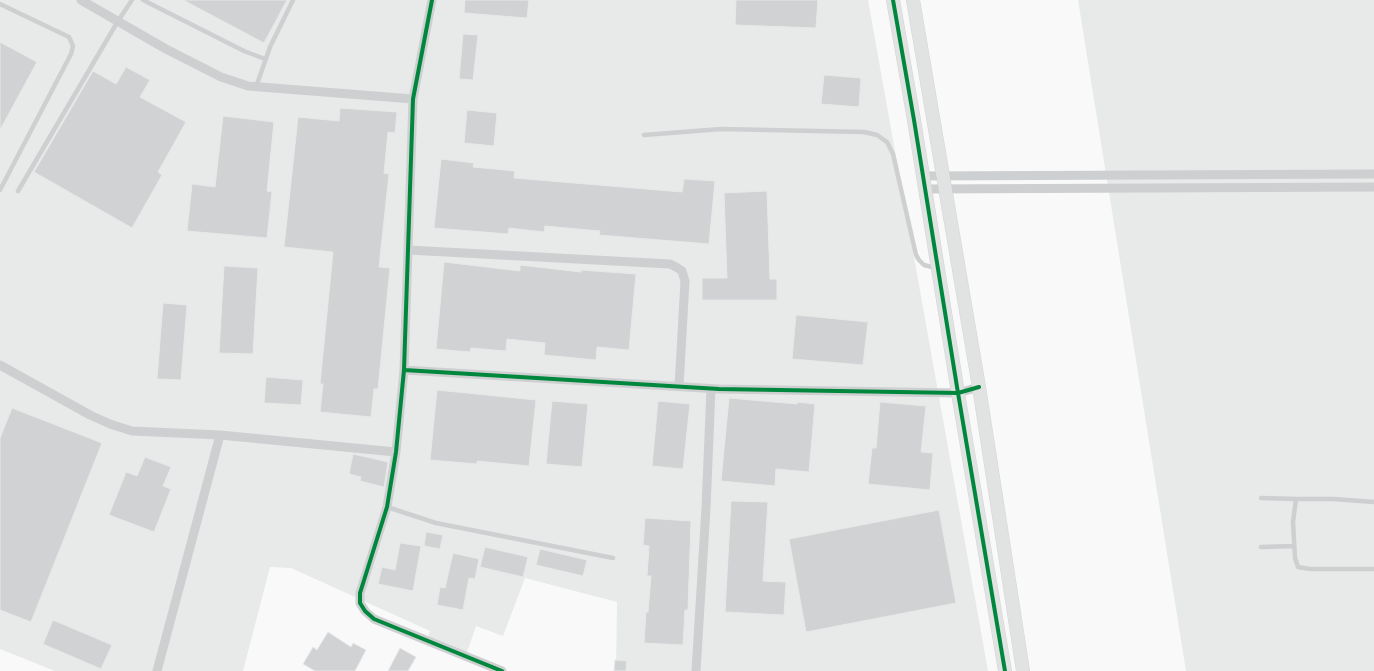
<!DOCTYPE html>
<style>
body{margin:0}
canvas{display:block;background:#f9f9f9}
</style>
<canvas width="1374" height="671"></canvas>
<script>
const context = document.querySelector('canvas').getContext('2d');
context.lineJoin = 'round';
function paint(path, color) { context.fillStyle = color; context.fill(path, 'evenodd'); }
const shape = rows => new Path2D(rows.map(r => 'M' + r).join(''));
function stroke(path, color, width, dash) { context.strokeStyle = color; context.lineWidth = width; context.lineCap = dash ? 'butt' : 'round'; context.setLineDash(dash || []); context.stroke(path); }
const built = shape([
 [0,0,868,0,988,671,616,671,617,602,525,578,503,636,476,626,465,658,426,644,430,631,291,568,270,567,243,671,55,671,0,649],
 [1078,0,1374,0,1374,671,1186,671]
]);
const building = shape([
 [183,0,287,0,264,43,183,0],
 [465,0,529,0,527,18,464,13,465,0],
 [736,0,818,0,816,28,735,25,736,0],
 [463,34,478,35,473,80,459,79,463,34],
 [0,42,37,62,0,130,0,42],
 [126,67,150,80,140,97,186,122,158,172,162,175,132,228,34,172,93,71,116,84,126,67],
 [824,75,861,78,859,107,821,104,824,75],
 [340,108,397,112,395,133,388,132,384,173,389,174,379,267,390,268,378,389,374,389,371,417,320,412,323,384,320,384,333,252,284,247,298,117,339,121,340,108],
 [467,110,497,113,494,146,464,143,467,110],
 [223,116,274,122,267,191,272,192,267,238,187,231,192,184,215,187,223,116],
 [441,159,474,163,473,167,515,171,514,178,682,192,684,179,715,181,709,244,599,235,600,231,545,226,544,232,509,228,508,234,434,228,441,159],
 [767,191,770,279,777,279,777,300,702,300,702,278,727,278,724,193,767,191],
 [444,262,520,271,520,265,581,272,581,270,636,274,629,350,597,347,596,360,544,355,545,343,507,339,506,351,471,348,470,352,436,349,444,262],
 [224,266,258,268,253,354,219,353,224,266],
 [163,303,187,305,181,380,157,379,163,303],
 [796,315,868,322,863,365,792,359,796,315],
 [266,377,303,380,301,405,264,403,266,377],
 [437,390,536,400,529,466,477,461,477,464,430,460,437,390],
 [729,398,797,404,797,402,815,404,809,472,776,469,775,486,721,481,729,398],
 [552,401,588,404,582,467,546,464,552,401],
 [658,401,690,404,683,469,652,466,658,401],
 [880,402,926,406,921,452,933,453,930,490,868,484,872,448,876,448,880,402],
 [12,408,102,443,31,622,0,610,0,438,12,408],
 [353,454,388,462,384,487,360,481,361,477,349,474,353,454],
 [145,457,171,467,163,486,171,489,154,532,109,515,126,472,137,476,145,457],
 [731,501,768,502,763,581,786,582,784,615,725,612,731,501],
 [939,510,956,603,806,632,789,539,939,510],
 [645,518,691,521,688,610,685,610,683,645,644,643,646,612,648,612,651,576,647,576,649,546,643,545,645,518],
 [426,532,443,535,440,549,424,546,426,532],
 [400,543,421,546,413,591,378,584,382,567,395,570,400,543],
 [485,547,528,557,523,577,480,567,485,547],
 [540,549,587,560,583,576,536,565,540,549],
 [453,553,479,559,475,579,469,578,463,610,437,605,440,587,445,588,453,553],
 [53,620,112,645,101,669,43,644,53,620],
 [328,632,351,647,353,643,366,650,355,671,315,671,303,664,313,647,317,650,328,632],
 [400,648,416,657,408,671,388,671,400,648],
 [615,660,627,661,626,671,614,671,615,660]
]);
const lane = shape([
 [143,0,244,51,265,59],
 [0,4,69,37,73,46,71,54,0,190],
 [256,87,270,47,293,0],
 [644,135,721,129,864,132,877,135,887,142,893,154,916,255,919,260,924,265,936,268],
 [18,191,118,21,132,0],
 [1261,498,1296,499],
 [1374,502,1333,499,1296,499,1293,522,1295,558,1298,567,1310,569,1374,569],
 [387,507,436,523,613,558],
 [1261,547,1294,546]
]);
const street = shape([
 [81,0,166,49,221,77,248,86,413,99],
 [432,0,413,99,404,370,396,452,387,507,360,593,360,603,365,611,374,619,502,671],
 [924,176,1374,174],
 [926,189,1374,187],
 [408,250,670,264,676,267,682,271,685,281,679,386],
 [0,365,90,415,110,424,132,431,220,435,396,452],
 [404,370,719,389,958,393,979,387],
 [157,671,220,435],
 [696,671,706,508,711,389]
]);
const secondary = shape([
 [893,0,914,120,958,393,1005,671],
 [913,0,979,387,1023,671]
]);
const cycleway = shape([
 [432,0,413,99,404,370,396,452,387,507,360,593,360,603,365,611,374,619,502,671],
 [893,0,914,120,958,393,1005,671],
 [404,370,719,389,958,393,979,387]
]);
paint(built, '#e8e9e9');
paint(building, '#d0d2d3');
stroke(building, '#e8e8e8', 1);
stroke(secondary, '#d5d6d7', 14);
stroke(lane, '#cecfd0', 4.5);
stroke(street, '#cecfd0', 9);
stroke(secondary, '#e1e2e2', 13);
stroke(cycleway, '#00873e', 4);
</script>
